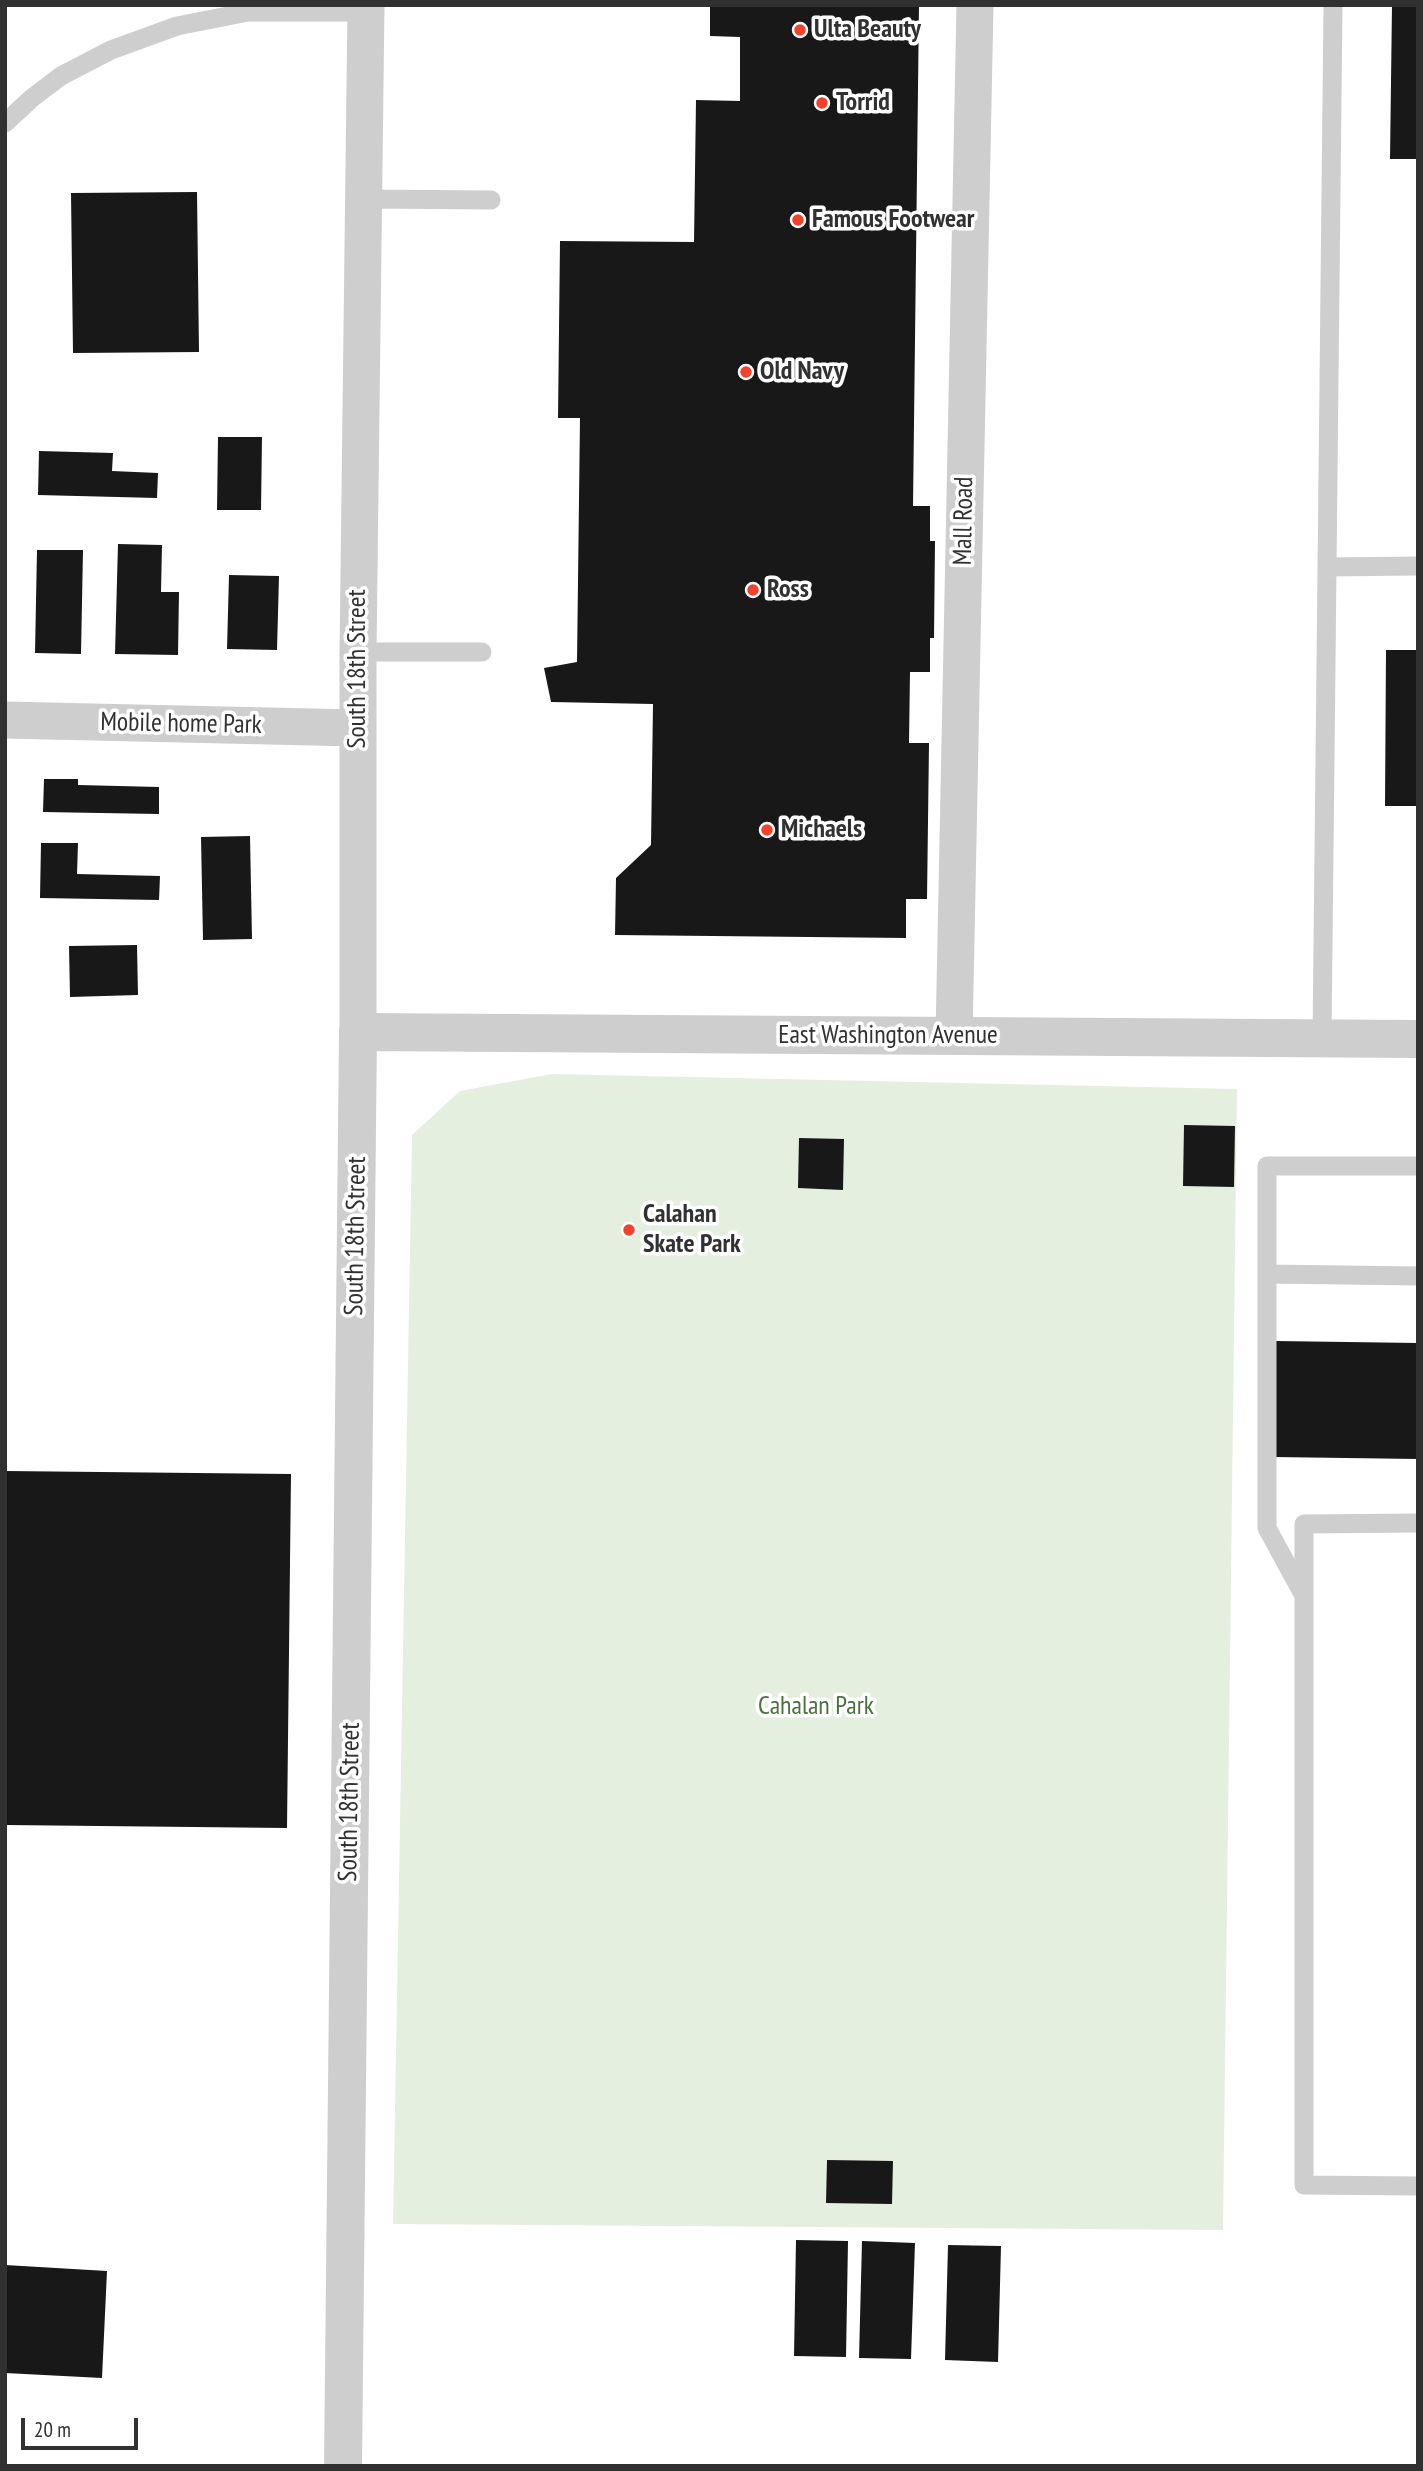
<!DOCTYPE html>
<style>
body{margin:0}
#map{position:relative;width:1423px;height:2471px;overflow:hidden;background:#fff;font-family:"PT Sans Narrow",sans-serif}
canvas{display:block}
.frame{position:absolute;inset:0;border:7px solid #313131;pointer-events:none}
.scale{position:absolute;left:21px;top:2418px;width:117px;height:32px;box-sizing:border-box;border:4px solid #313131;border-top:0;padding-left:9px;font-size:21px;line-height:24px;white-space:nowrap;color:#313131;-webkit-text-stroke:5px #fff;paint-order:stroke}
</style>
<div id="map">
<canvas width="1423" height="2471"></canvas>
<div class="frame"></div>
<div class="scale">20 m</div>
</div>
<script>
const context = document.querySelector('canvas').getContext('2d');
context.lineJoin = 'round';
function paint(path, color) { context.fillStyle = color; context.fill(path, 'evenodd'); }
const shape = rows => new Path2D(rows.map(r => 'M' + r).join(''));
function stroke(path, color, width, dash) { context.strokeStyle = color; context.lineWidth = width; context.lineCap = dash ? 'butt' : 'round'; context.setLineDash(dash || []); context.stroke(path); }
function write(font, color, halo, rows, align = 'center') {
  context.font = font + ' "PT Sans Narrow",sans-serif'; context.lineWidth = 7; context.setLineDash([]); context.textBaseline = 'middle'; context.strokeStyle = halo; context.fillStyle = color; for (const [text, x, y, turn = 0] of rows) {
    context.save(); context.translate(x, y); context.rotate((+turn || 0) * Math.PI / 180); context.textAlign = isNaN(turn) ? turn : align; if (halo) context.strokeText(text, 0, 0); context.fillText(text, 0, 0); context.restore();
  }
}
const green = shape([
 [552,1074,1237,1089,1223,2230,393,2224,412,1135,460,1091]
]);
const building = shape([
 [710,5,919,5,913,506,930,506,930,541,935,541,934,638,930,638,930,672,910,672,909,743,929,743,927,899,906,899,906,938,615,935,616,878,651,845,653,704,551,702,544,668,577,662,580,418,558,418,560,241,694,242,696,100,740,101,740,37,710,36],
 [1392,5,1418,5,1418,159,1390,159],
 [197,192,199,352,73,353,71,193],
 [218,437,262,437,261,510,217,510],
 [39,451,113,453,112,471,158,473,157,498,38,495],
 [118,544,162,545,161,592,179,592,178,655,115,654],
 [37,550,83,550,81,654,35,653],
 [229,575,279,576,277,650,227,649],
 [1386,650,1418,650,1418,806,1385,806],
 [44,779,78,779,78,785,159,787,159,814,43,812],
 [250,836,252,939,203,940,201,837],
 [41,843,78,843,77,874,160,876,159,900,40,898],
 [137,945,138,995,70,997,69,946],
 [1184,1125,1235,1126,1234,1187,1183,1186],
 [799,1138,844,1139,843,1190,798,1188],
 [1275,1341,1418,1343,1418,1459,1273,1457],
 [5,1471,291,1474,287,1828,5,1825],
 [827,2160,893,2161,892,2204,826,2203],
 [796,2240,848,2241,846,2357,794,2356],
 [862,2241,915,2243,911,2359,859,2358],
 [948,2245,1001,2246,998,2362,945,2360],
 [5,2265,107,2271,102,2378,5,2373]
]);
const service = shape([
 [5,123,32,98,61,76,111,50,177,26,248,12,366,12],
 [364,199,491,200],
 [1327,567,1418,566],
 [358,652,482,652],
 [1322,1039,1333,5],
 [1267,1274,1418,1276],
 [1418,1523,1304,1524,1304,2185,1418,2186],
 [1303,1594,1267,1528,1267,1166,1418,1166]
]);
const minor = shape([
 [5,720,357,728],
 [358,1032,358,652,366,5],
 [954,1036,975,5]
]);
const tertiary = shape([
 [343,2466,358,1032,1418,1039]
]);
const markers = [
 [800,30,7,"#f0422c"],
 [822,103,7,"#f0422c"],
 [798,220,7,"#f0422c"],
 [746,372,7,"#f0422c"],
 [753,590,7,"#f0422c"],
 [767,830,7,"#f0422c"],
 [629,1230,7,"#f0422c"]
];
const poiNames = [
 ["Ulta Beauty",814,30],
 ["Torrid",836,103],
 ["Famous Footwear",812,220],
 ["Old Navy",760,372],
 ["Ross",767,590],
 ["Michaels",781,830],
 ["Calahan",643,1215],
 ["Skate Park",643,1245]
];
const streetNames = [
 ["Mall Road",964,521,-89],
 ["South 18th Street",358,669,-90],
 ["Mobile home Park",181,724,1],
 ["East Washington Avenue",888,1036],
 ["South 18th Street",356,1236,-89],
 ["South 18th Street",350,1802,-89]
];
const parkNames = [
 ["Cahalan Park",816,1707]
];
paint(green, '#e5efdf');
paint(building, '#181818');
stroke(service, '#cecece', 19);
stroke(minor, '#cecece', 37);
stroke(tertiary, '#cecece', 38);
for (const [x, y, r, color] of markers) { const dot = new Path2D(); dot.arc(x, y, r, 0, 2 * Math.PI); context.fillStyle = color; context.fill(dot); stroke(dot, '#fff', 2.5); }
write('bold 26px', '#313131', '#fff', poiNames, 'left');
write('26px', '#313131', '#fff', streetNames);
write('26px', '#4a713b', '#fff', parkNames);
</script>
